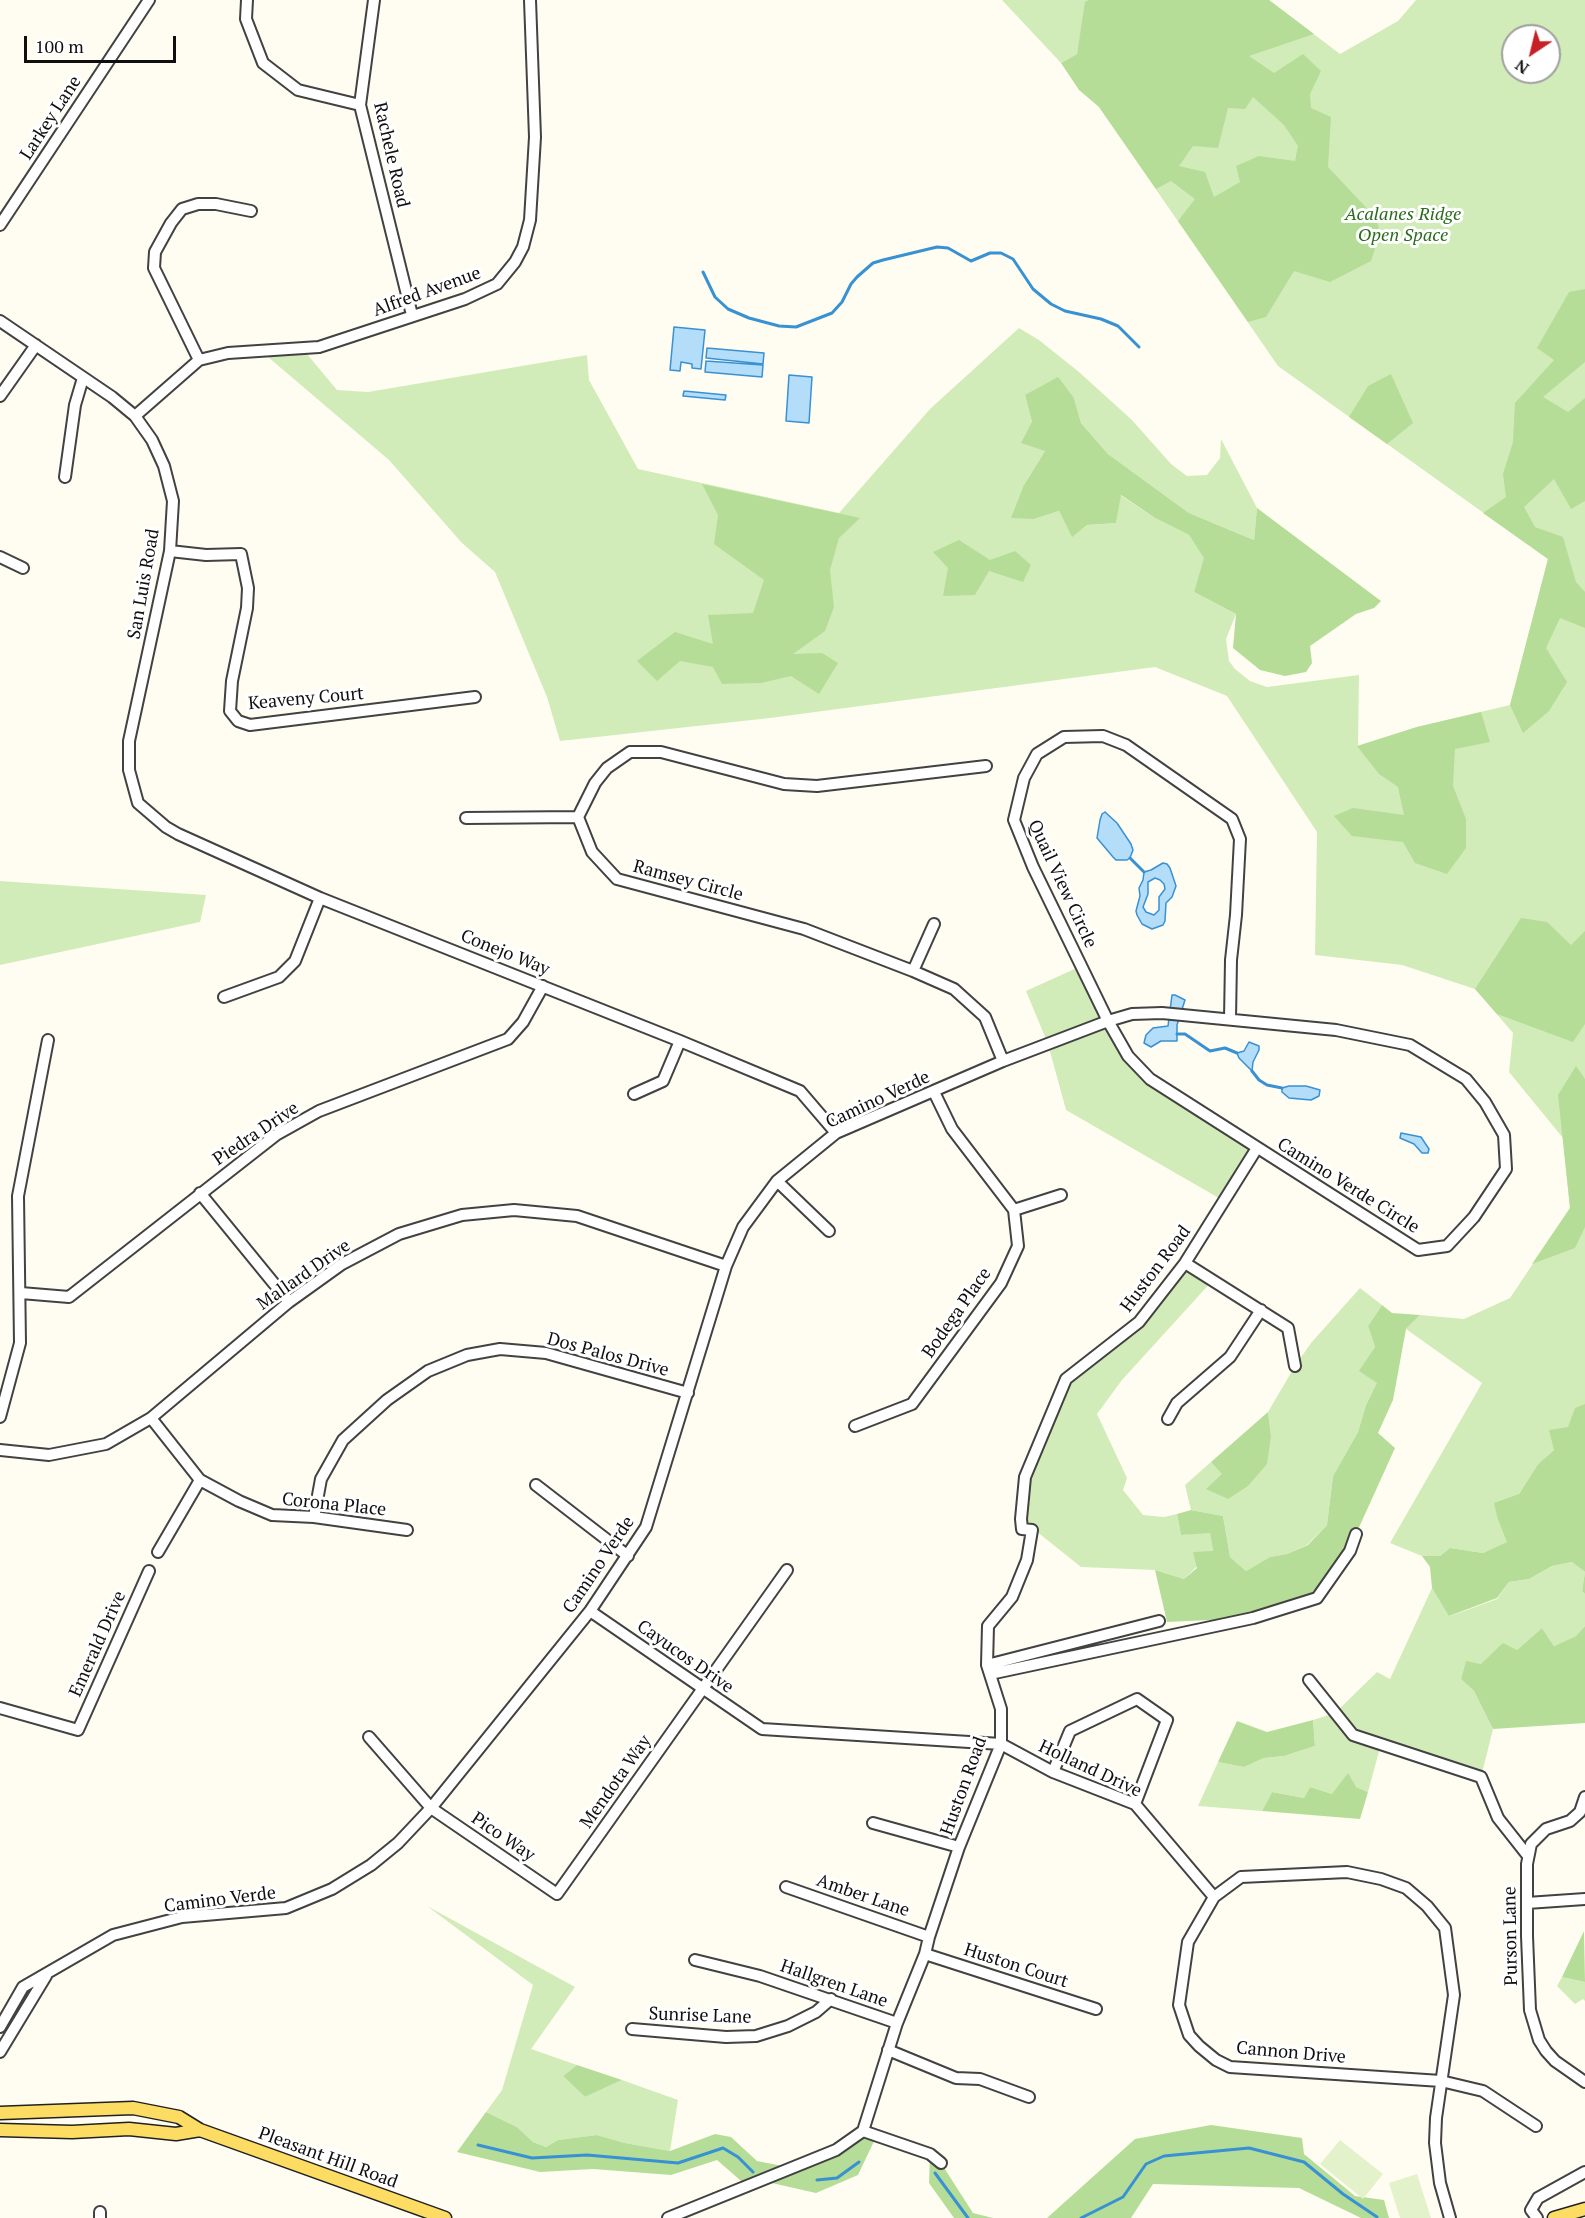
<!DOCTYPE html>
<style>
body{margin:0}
#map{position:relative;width:1585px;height:2218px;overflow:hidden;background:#fffdf2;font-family:"PT Serif",serif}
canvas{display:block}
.north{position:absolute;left:1501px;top:24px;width:60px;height:60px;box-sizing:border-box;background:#fff;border:2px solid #9f9f9f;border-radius:50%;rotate:215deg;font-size:16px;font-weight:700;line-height:24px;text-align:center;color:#0f0f0f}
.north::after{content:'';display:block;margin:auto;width:21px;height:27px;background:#c62124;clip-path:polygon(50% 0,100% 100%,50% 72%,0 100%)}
.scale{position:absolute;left:24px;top:36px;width:152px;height:27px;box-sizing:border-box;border:3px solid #0f0f0f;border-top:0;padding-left:8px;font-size:18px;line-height:21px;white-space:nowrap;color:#0f0f0f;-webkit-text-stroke:4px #fff;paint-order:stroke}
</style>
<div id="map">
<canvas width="1585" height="2218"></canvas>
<div class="north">N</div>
<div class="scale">100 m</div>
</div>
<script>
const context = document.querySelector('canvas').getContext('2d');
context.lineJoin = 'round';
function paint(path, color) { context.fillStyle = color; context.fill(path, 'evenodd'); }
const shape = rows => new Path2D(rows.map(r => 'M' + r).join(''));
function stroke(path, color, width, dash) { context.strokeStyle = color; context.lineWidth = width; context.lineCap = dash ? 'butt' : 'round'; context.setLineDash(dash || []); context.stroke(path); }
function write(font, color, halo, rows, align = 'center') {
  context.font = font + ' "PT Serif",serif'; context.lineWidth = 6; context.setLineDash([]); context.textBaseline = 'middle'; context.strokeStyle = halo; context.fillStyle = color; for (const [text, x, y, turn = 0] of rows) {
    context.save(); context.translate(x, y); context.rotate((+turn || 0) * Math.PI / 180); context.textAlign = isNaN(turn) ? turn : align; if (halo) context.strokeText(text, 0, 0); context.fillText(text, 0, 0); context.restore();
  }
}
const green = shape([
 [1002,0,1269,0,1340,54,1398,21,1416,0,1585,0,1585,1455,1554,1450,1538,1464,1519,1494,1498,1520,1508,1542,1483,1553,1450,1548,1440,1556,1422,1556,1390,1543,1482,1383,1406,1329,1420,1315,1464,1319,1510,1298,1570,1208,1563,1138,1509,1072,1513,1033,1475,989,1402,965,1315,955,1317,832,1227,696,1155,667,770,718,560,741,547,697,495,572,462,543,389,460,261,351,302,348,337,390,368,392,587,355,589,380,638,469,839,513,930,409,1019,328,1039,340,1079,372,1132,420,1171,464,1187,476,1207,475,1220,458,1221,439,1257,508,1254,540,1189,513,1108,454,1081,423,1074,398,1025,395,1032,422,1045,451,1024,485,1034,519,1059,511,1072,536,1087,525,1116,523,1120,495,1155,518,1189,535,1205,558,1194,592,1236,614,1226,639,1229,661,1235,669,1250,681,1267,687,1359,675,1358,746,1417,727,1510,705,1548,559,1278,366,1099,107,1086,5,1077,54,1061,63],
 [1513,36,1549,36,1549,72,1513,72],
 [0,881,206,895,200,922,0,965],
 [1081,966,1108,1021,1151,1079,1257,1148,1224,1201,1066,1110,1048,1044,1026,991],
 [1185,1263,1213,1280,1122,1380,1097,1414,1127,1478,1123,1490,1143,1515,1164,1517,1177,1514,1181,1535,1210,1532,1213,1551,1184,1579,1155,1570,1081,1567,1021,1519,1025,1477,1066,1379,1139,1322],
 [1360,1288,1382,1305,1368,1326,1375,1347,1360,1371,1378,1382,1366,1405,1358,1432,1333,1476,1327,1525,1307,1545,1287,1554,1270,1557,1246,1571,1230,1557,1223,1516,1191,1510,1185,1485,1211,1462,1223,1474,1207,1489,1271,1436,1268,1412,1295,1366,1311,1343],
 [1572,1562,1585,1572,1582,1591,1585,1594,1585,1626,1576,1636,1554,1646,1542,1628,1517,1650,1481,1664,1466,1662,1461,1679,1474,1691,1493,1729,1481,1777,1381,1744,1368,1792,1356,1787,1332,1794,1310,1787,1304,1798,1272,1792,1262,1811,1198,1806,1218,1762,1244,1767,1264,1758,1284,1756,1315,1746,1313,1720,1335,1713,1377,1672,1390,1679,1432,1588,1450,1616,1497,1599,1509,1582,1529,1579,1552,1566],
 [427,1906,575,1987,531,2049,577,2065,563,2076,585,2097,622,2080,678,2100,670,2151,625,2143,597,2135,558,2140,546,2147,533,2142,517,2127,486,2112,502,2090,533,1985],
 [1562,1977,1585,1982,1585,2001,1583,1999,1575,2004,1557,1986]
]);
const forest = shape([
 [1089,0,1269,0,1314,34,1249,56,1274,73,1303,54,1321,71,1310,94,1311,108,1331,117,1328,167,1376,218,1380,233,1371,261,1330,282,1294,271,1266,317,1248,322,1178,221,1195,199,1171,181,1156,189,1099,107,1079,90,1061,63,1077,54,1085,2],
 [1253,97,1284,125,1298,146,1295,161,1259,156,1236,166,1240,182,1214,197,1205,172,1179,166,1193,146,1218,148,1228,108,1245,109],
 [1585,289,1585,362,1543,397,1568,412,1585,398,1585,501,1571,509,1554,479,1524,507,1535,527,1563,537,1576,582,1585,592,1585,628,1560,618,1546,648,1567,682,1549,711,1523,733,1510,705,1548,559,1483,513,1506,497,1503,474,1513,442,1515,403,1554,360,1537,348,1569,292],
 [1391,374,1413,423,1387,444,1349,417,1368,386],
 [1058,377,1074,398,1081,423,1108,454,1189,513,1254,540,1257,508,1381,601,1374,608,1356,614,1310,646,1312,663,1306,672,1285,676,1260,670,1233,648,1236,614,1194,592,1204,558,1189,535,1155,518,1121,495,1116,523,1087,525,1072,537,1059,511,1034,519,1011,518,1024,485,1045,451,1021,443,1032,422,1025,395],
 [702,484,860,518,839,538,830,570,834,607,825,631,793,654,822,653,838,663,819,694,791,676,761,683,722,684,713,667,680,661,657,681,637,661,675,632,713,644,708,615,753,613,764,580,714,544,718,515],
 [959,540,990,560,1015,551,1031,565,1023,582,989,571,975,595,943,596,948,568,933,552],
 [1481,712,1490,742,1455,749,1453,786,1466,819,1466,848,1447,874,1415,863,1403,842,1352,836,1334,816,1353,808,1404,815,1398,787,1379,774,1357,746,1417,727],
 [1521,918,1547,922,1571,945,1585,931,1585,1024,1573,1042,1497,1014,1475,989],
 [1576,1066,1585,1079,1585,1227,1575,1248,1532,1264,1570,1208,1558,1095],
 [1382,1305,1392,1313,1420,1315,1406,1329,1393,1400,1378,1433,1395,1448,1356,1534,1317,1598,1253,1618,1167,1622,1155,1570,1184,1579,1197,1568,1193,1552,1213,1551,1210,1533,1181,1535,1177,1514,1191,1510,1223,1516,1230,1557,1246,1571,1270,1557,1287,1554,1308,1545,1327,1525,1333,1476,1358,1432,1366,1405,1377,1383,1359,1371,1375,1347,1368,1326],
 [1585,1404,1585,1594,1582,1591,1585,1572,1572,1562,1552,1566,1529,1579,1509,1582,1497,1598,1449,1616,1432,1588,1430,1567,1422,1556,1440,1556,1450,1548,1483,1553,1507,1542,1498,1520,1494,1503,1519,1494,1538,1464,1554,1450,1549,1430,1568,1427,1575,1408],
 [1268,1412,1271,1436,1267,1464,1248,1486,1228,1499,1206,1489,1222,1474,1211,1462],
 [1585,1626,1585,1723,1493,1729,1474,1691,1461,1679,1466,1661,1481,1664,1503,1643,1517,1650,1542,1628,1554,1646,1576,1636],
 [1313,1720,1315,1746,1284,1756,1264,1758,1244,1767,1218,1762,1237,1721,1267,1732],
 [1348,1773,1356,1787,1368,1792,1360,1819,1262,1811,1272,1792,1304,1798,1310,1787,1332,1794],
 [1584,1931,1585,1982,1562,1977],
 [577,2065,622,2080,585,2097,563,2076],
 [486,2112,517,2127,533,2142,546,2147,558,2140,597,2135,625,2143,670,2151,715,2134,731,2137,757,2161,793,2168,863,2131,877,2135,858,2175,816,2193,763,2181,748,2187,717,2160,671,2175,593,2169,540,2172,457,2152],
 [1211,2125,1302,2138,1304,2154,1355,2196,1384,2200,1389,2218,1361,2218,1299,2188,1153,2184,1131,2218,1047,2218,1135,2139],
 [930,2154,941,2163,973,2213,993,2218,954,2218,929,2183]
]);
const pitch = shape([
 [1340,2140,1383,2174,1363,2199,1320,2164],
 [1417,2174,1431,2218,1400,2218,1389,2183]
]);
const water = shape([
 [674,327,705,330,701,369,692,368,692,364,681,362,680,371,670,370,674,327],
 [707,348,764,353,763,364,706,358,707,348],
 [706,361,763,365,762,377,705,372,706,361],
 [789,375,812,377,809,423,786,421,789,375],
 [684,391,726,395,725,400,683,396,684,391],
 [1105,812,1117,823,1131,844,1133,850,1130,858,1127,860,1116,860,1113,857,1097,838,1100,820,1102,814,1105,812],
 [1163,863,1167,864,1170,868,1176,886,1172,897,1166,903,1165,921,1163,925,1152,929,1142,924,1137,915,1136,911,1140,896,1139,888,1143,880,1144,872,1151,870,1163,863],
 [1155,878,1160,880,1164,884,1165,889,1159,897,1159,910,1154,915,1146,912,1143,907,1148,894,1148,882,1155,878],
 [1172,995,1175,995,1185,1000,1177,1025,1177,1041,1161,1041,1151,1047,1144,1043,1146,1035,1153,1028,1168,1026,1172,995],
 [1249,1042,1259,1046,1259,1050,1253,1062,1252,1071,1239,1058,1237,1053,1244,1051,1249,1042],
 [1289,1086,1306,1086,1320,1090,1319,1096,1311,1100,1289,1098,1282,1092,1282,1088,1289,1086],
 [1401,1133,1421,1137,1429,1149,1428,1153,1422,1153,1414,1144,1400,1138,1401,1133]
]);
const stream = shape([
 [703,272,715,297,728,309,749,318,779,326,796,327,832,313,842,302,851,284,857,277,873,263,883,260,937,247,948,248,971,261,990,253,1001,253,1013,259,1033,289,1051,304,1065,311,1101,319,1118,326,1139,347],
 [1130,858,1144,872],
 [1177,1034,1185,1034,1210,1051,1225,1048,1237,1053],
 [1252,1071,1259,1080,1267,1085,1282,1088],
 [478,2145,532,2158,587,2155,678,2163,723,2148,738,2157,753,2172],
 [935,2173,968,2218],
 [817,2180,837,2178,859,2162],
 [1081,2218,1123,2197,1146,2164,1164,2156,1249,2148,1304,2162,1343,2194,1377,2217]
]);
const minor = shape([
 [247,0,246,19,263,63,298,90,360,105],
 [374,0,360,105,412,315],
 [0,225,149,0],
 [0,321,112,397,135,416,152,440,164,466,173,501,170,551,129,741,129,770,138,803,166,827,178,834,320,898,680,1041,800,1091,836,1133],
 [199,360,154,268,155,252,171,223,182,209,198,204,216,204,251,211],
 [0,396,36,345],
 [135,416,199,360,228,353,319,347,465,299,497,284,515,262,523,247,530,220,535,137,530,0],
 [65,477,75,405,83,378],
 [170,551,206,555,241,554,248,588,247,608,232,681,230,711,238,721,250,725,475,697],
 [0,557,23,568],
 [986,766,817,786,784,784,661,752,630,752,607,768,595,783,578,817,592,852,617,879,804,929,913,971,954,989,985,1017,1003,1061],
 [466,818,578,817],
 [913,971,934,924],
 [224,997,279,977,295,961,320,898],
 [634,1094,663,1081,680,1041],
 [777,1181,829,1231],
 [200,1193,289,1302],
 [1014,1210,1061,1195],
 [1185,1263,1288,1328,1295,1366],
 [21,1293,69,1297,276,1135,319,1111,508,1039,523,1022,543,986],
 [0,1417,20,1343,18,1196,48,1040],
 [151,1418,200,1480,239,1501,272,1515,314,1517,407,1530],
 [1168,1419,1177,1403,1230,1357,1261,1310],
 [855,1426,912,1404,1001,1283,1018,1246,1014,1210,952,1129,934,1092],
 [0,1450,49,1455,106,1444,151,1418,289,1302,342,1264,399,1234,462,1215,514,1210,577,1216,726,1266],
 [536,1485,628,1556],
 [314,1517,321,1479,343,1440,387,1400,428,1371,467,1355,500,1349,546,1353,688,1393],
 [158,1552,200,1480],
 [590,1611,762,1729,1001,1744,1053,1772,1135,1804,1214,1897,1241,1877,1347,1872,1381,1879,1406,1888,1427,1906,1445,1928,1454,1995,1436,2118,1435,2143,1440,2183,1450,2218],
 [987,1665,1159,1621],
 [990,1674,1253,1618,1317,1598,1350,1551,1356,1534],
 [1309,1680,1353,1735,1481,1777,1498,1818,1528,1856],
 [0,1708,78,1730,149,1571],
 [369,1737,431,1808,557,1894,787,1570],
 [1053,1772,1070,1731,1137,1699,1167,1720,1135,1804],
 [1585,1797,1580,1812,1570,1821,1546,1829,1531,1844,1527,1864,1527,1936,1530,2010,1539,2040,1546,2051,1555,2061,1585,2082],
 [873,1823,959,1847],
 [786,1887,929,1937],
 [1214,1897,1188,1942,1179,2005,1189,2035,1199,2046,1216,2060,1230,2067,1441,2081,1483,2091,1536,2126],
 [1527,1903,1585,1899],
 [925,1954,1096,2009],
 [695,1960,760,1976,897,2023],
 [0,2027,23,1987,113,1935,182,1917,286,1908,332,1889,371,1865,398,1843,431,1808,590,1611,646,1527,726,1266,743,1227,777,1181,836,1133,1003,1061,1108,1021,1132,1014,1162,1013,1336,1030,1410,1045,1466,1079,1485,1102,1504,1135,1506,1169,1474,1217,1447,1246,1418,1250,1150,1079,1128,1056,1108,1021,1033,867,1014,820,1024,778,1037,754,1064,737,1103,736,1126,745,1232,819,1240,839,1236,915,1231,960,1230,1019],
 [632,2029,726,2037,756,2036,788,2026,816,2012,831,1999],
 [888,2050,956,2078,980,2079,1029,2097],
 [0,2052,46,1976],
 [863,2131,930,2154,941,2163],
 [100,2218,100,2212],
 [668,2218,836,2150,863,2131,897,2023,925,1954,929,1937,959,1847,1001,1744,1001,1709,987,1665,988,1626,1012,1597,1027,1560,1032,1530,1022,1529,1021,1519,1025,1477,1066,1379,1139,1322,1185,1263,1257,1148],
 [1537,2218,1531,2210,1538,2198,1585,2172]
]);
const major = shape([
 [0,2113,133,2108,179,2117,200,2130,445,2218],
 [0,2130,72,2132,129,2129,176,2134,200,2130],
 [1554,2218,1585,2209]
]);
const streetNames = [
 ["Larkey Lane",51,118,-57],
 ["Rachele Road",391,155,77],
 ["Alfred Avenue",427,292,-20],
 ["San Luis Road",144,584,-80],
 ["Keaveny Court",306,699,-5],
 ["Ramsey Circle",688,881,15],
 ["Quail View Circle",1062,884,65],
 ["Conejo Way",505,953,22],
 ["Camino Verde",878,1100,-25],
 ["Piedra Drive",256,1134,-34],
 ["Camino Verde Circle",1348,1186,32],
 ["Huston Road",1156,1269,-53],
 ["Mallard Drive",304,1275,-35],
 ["Bodega Place",957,1313,-55],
 ["Dos Palos Drive",608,1355,15],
 ["Corona Place",334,1505,6],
 ["Camino Verde",599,1565,-56],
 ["Emerald Drive",98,1644,-66],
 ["Cayucos Drive",685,1657,35],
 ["Holland Drive",1090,1769,25],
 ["Mendota Way",616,1782,-55],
 ["Huston Road",964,1786,-70],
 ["Pico Way",503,1837,34],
 ["Amber Lane",863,1896,19],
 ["Camino Verde",220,1900,-7],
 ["Purson Lane",1511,1936,-91],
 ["Huston Court",1016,1966,18],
 ["Hallgren Lane",834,1984,19],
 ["Sunrise Lane",700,2016,2],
 ["Cannon Drive",1291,2053,5],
 ["Pleasant Hill Road",328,2158,20]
];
const parkNames = [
 ["Acalanes Ridge",1403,215],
 ["Open Space",1403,236]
];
paint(green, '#d2ecb9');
paint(forest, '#b5dd98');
paint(pitch, '#e4f2cb');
paint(water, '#b4ddf9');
stroke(water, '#3891d3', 1.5);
stroke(stream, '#3891d3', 3);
stroke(minor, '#424242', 14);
stroke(major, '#202020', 15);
stroke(minor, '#fff', 10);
stroke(major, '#fddc64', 12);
write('18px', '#0f0f0f', '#fff', streetNames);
write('italic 18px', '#2a6b1c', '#fff', parkNames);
</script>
